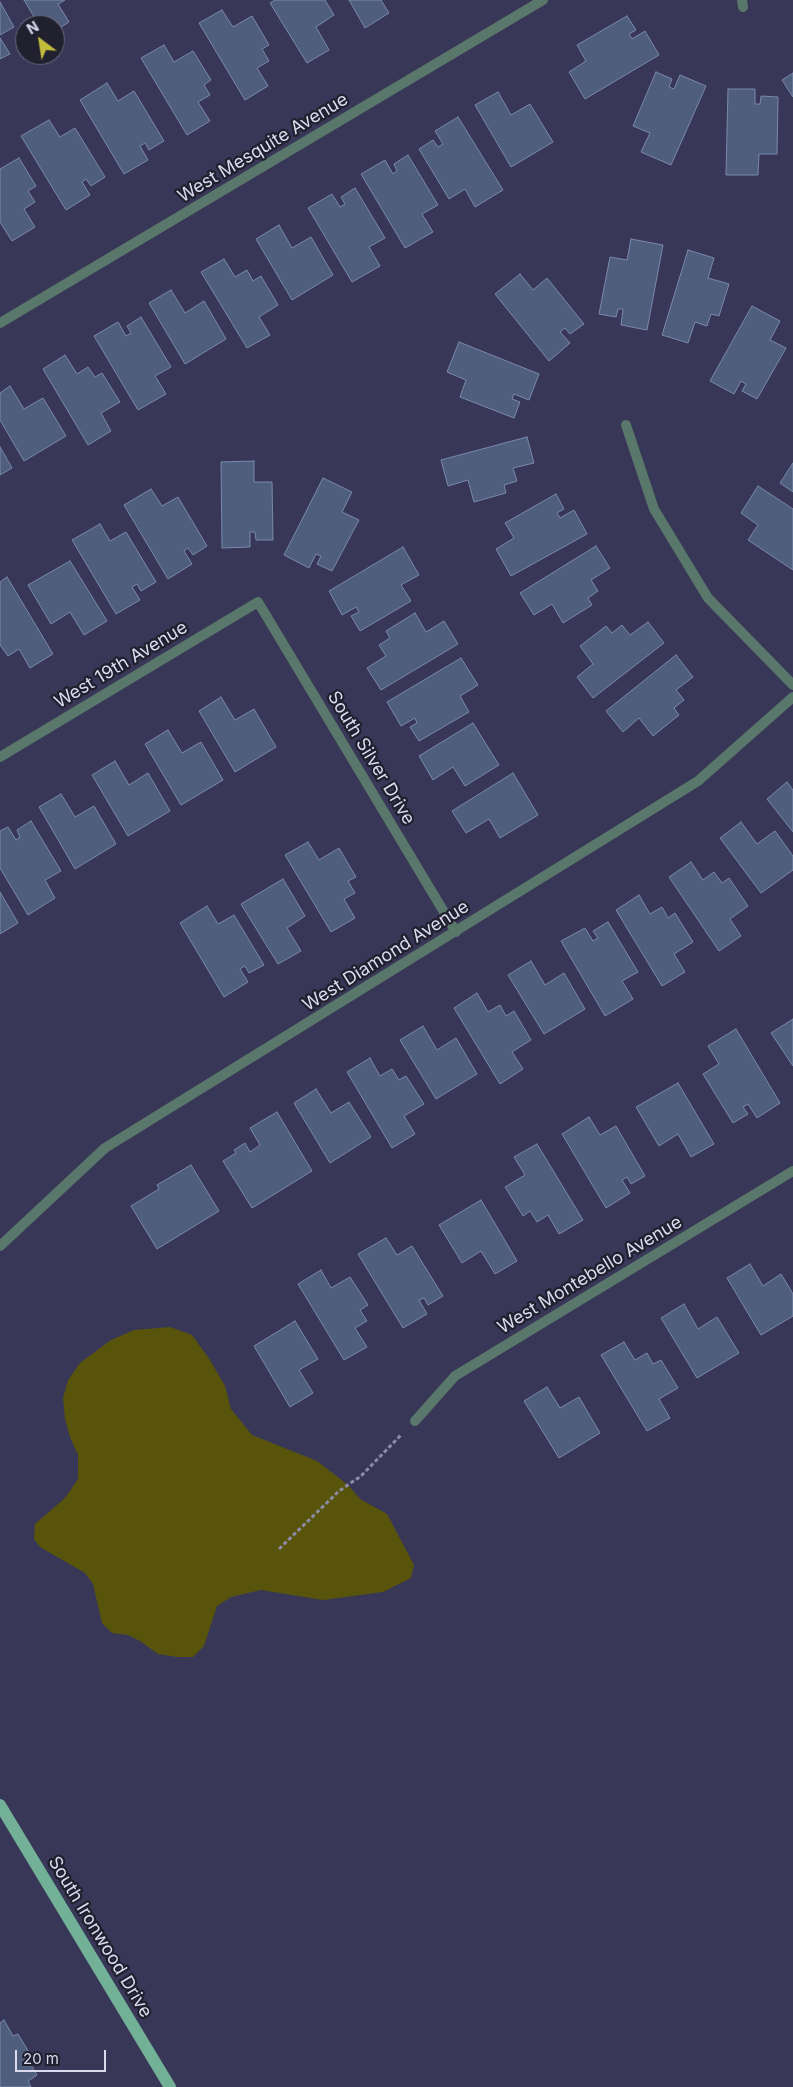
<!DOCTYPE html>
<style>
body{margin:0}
#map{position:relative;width:793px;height:2087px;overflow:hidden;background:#393757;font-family:Inter,sans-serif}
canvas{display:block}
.north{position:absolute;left:15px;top:15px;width:50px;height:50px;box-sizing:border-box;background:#21202f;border:1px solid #6b6a7c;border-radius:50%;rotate:329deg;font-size:14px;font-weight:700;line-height:20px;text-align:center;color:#dbdaef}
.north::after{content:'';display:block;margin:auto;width:18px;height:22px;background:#c3bd3e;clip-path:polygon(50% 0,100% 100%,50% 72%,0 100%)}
.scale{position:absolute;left:15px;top:2050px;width:91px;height:22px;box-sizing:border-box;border:2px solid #dbdaef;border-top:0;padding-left:6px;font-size:15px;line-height:18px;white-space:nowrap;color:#dbdaef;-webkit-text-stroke:4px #21202f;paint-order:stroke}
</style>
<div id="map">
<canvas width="793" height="2087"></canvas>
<div class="north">N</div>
<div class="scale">20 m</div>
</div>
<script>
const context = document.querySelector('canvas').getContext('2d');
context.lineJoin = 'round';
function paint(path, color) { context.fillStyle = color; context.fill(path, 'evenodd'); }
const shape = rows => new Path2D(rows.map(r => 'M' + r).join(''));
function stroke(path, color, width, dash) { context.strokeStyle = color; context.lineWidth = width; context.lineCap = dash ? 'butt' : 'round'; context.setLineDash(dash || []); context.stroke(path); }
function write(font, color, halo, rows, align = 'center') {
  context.font = font + ' Inter,sans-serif'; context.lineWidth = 4.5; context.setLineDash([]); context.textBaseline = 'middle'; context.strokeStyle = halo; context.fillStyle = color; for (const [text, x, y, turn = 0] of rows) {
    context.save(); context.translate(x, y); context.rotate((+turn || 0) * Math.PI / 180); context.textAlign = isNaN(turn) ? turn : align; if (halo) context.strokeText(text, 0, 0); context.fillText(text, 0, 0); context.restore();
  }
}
const green = shape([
 [170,1327,192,1335,210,1360,225,1386,231,1409,252,1435,317,1461,348,1485,360,1499,387,1514,414,1565,411,1578,383,1592,323,1600,261,1590,231,1597,217,1606,204,1646,193,1657,177,1657,158,1654,140,1641,128,1635,112,1633,102,1623,93,1584,85,1573,40,1547,34,1539,35,1524,65,1498,78,1479,78,1455,70,1437,65,1419,63,1398,68,1380,80,1363,111,1340,134,1330]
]);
const building = shape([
 [24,0,65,0,58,4,69,22,55,31,55,25,39,25,24,0],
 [275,0,325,0,334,15,316,27,329,50,307,63,270,3,275,0],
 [349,0,381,0,389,13,365,28,349,0],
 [0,2,14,27,0,35,0,2],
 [222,10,233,27,252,16,269,45,262,49,269,61,257,68,268,86,245,100,199,23,222,10],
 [627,16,636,30,629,34,632,39,645,31,659,55,585,99,569,72,586,61,577,45,627,16],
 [0,38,10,54,0,59,0,38],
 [164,45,174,62,193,51,211,80,204,85,210,95,198,102,210,121,187,135,141,58,164,45],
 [656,72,672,79,669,87,674,89,680,75,706,86,671,165,641,152,650,133,633,126,656,72],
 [793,73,793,97,782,80,793,73],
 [107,83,118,101,134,91,164,141,149,150,145,143,140,146,148,160,124,174,80,100,107,83],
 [728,89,755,89,755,104,760,104,761,96,778,97,777,154,759,154,758,175,726,175,728,89],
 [498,92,511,115,530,104,553,142,511,167,475,105,498,92],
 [458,117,503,190,475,207,465,189,449,199,419,149,433,140,438,147,443,144,435,131,458,117],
 [49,120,60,137,75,128,105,177,91,186,86,179,82,182,90,195,66,210,21,136,49,120],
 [408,155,438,205,422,214,433,232,405,248,361,174,385,160,393,174,397,171,394,164,408,155],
 [19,158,36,186,28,191,35,202,24,209,35,227,12,241,0,222,0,169,19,158],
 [355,188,385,238,369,247,380,266,352,282,308,208,332,194,340,207,345,204,341,197,355,188],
 [279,225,292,248,311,237,333,275,292,300,256,239,279,225],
 [631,239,663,245,647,330,621,325,623,309,618,309,616,317,599,314,610,257,627,260,631,239],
 [688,250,714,258,708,278,729,284,719,316,711,314,707,326,695,322,688,343,662,335,688,250],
 [224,259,235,277,247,270,253,281,261,276,278,305,259,317,270,335,247,348,201,272,224,259],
 [520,274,533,290,547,278,584,324,570,334,565,328,560,332,570,343,549,361,495,294,520,274],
 [171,290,185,313,204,301,226,339,185,364,149,303,171,290],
 [752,306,780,321,770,340,786,348,757,399,742,391,746,384,741,381,734,394,710,381,752,306],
 [141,317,171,367,155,376,166,394,138,410,94,336,118,322,126,336,131,333,127,326,141,317],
 [459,342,539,374,529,400,514,394,512,399,520,402,514,418,460,397,466,380,447,372,459,342],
 [65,355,77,374,88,367,95,377,102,373,120,402,101,413,111,431,88,445,43,369,65,355],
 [10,386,24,409,43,398,66,436,24,461,0,420,0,393,10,386],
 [527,437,534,463,513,468,517,481,504,485,506,493,474,502,468,480,448,486,441,460,527,437],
 [0,447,12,468,0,475,0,447],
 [254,461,254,482,272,482,273,540,256,540,255,532,250,532,250,547,222,548,221,462,254,461],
 [793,463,793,492,780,483,793,463],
 [323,478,352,492,342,512,359,520,332,571,317,564,321,556,316,554,309,568,284,555,323,478],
 [758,486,793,509,793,570,748,540,758,525,741,513,758,486],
 [151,489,162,506,178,497,207,546,193,555,188,548,184,551,192,564,168,579,124,505,151,489],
 [556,494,564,509,557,513,560,518,574,510,587,534,511,576,496,549,514,538,505,523,556,494],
 [100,524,110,541,126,532,156,582,141,591,137,584,132,587,140,600,116,614,72,540,100,524],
 [596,546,610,568,591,580,598,591,588,598,592,605,563,623,552,604,534,615,520,593,596,546],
 [403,547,419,575,401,585,411,601,360,631,351,616,359,612,356,607,342,615,329,591,403,547],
 [70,561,107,621,84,635,70,612,51,624,28,585,70,561],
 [7,577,53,654,30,668,19,649,8,656,0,645,0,582,7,577],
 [415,613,426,632,444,621,458,644,381,690,367,668,386,656,379,645,390,638,386,631,415,613],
 [648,622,664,643,593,698,577,677,593,664,580,646,606,626,612,633,622,625,630,635,648,622],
 [676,655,693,677,676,690,684,700,674,708,679,715,653,736,639,718,623,732,606,711,676,655],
 [461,658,478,685,460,696,469,712,419,741,410,727,417,723,415,718,401,726,387,702,461,658],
 [221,697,235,720,254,709,276,747,235,772,199,711,221,697],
 [473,723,499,765,465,786,453,767,433,780,419,756,473,723],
 [168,730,182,753,201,742,223,780,181,805,145,744,168,730],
 [115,761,129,785,148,773,170,811,128,836,92,775,115,761],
 [513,773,538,815,500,838,489,819,466,833,452,811,513,773],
 [787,782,793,790,793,832,767,799,787,782],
 [61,794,75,817,94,806,116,844,75,869,39,807,61,794],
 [31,821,61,871,45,880,55,898,28,915,0,868,0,831,8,827,16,840,20,837,17,830,31,821],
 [741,822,757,844,775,831,793,856,793,870,761,893,720,838,741,822],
 [308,842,319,860,339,848,356,877,348,881,355,893,344,899,355,918,331,932,285,855,308,842],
 [691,862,703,880,714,872,722,883,729,878,748,906,730,919,741,936,719,951,669,877,691,862],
 [283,879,305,916,287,928,301,951,278,964,241,904,283,879],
 [0,892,18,923,0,934,0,892],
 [639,895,650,914,662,907,668,918,675,913,693,942,674,954,685,972,662,986,616,910,639,895],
 [207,906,218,924,234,915,264,965,249,973,245,966,240,969,248,982,224,997,180,923,207,906],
 [608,922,638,972,622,981,633,999,605,1016,561,941,585,928,593,941,598,938,593,931,608,922],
 [531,961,545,985,564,973,585,1009,544,1034,508,975,531,961],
 [477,993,488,1012,500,1005,506,1016,514,1011,531,1040,512,1052,523,1069,500,1084,454,1008,477,993],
 [793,1019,793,1066,771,1033,793,1019],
 [423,1026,437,1050,456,1038,477,1074,436,1099,400,1040,423,1026],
 [736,1029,780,1103,757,1118,748,1104,743,1107,748,1114,733,1123,703,1074,719,1064,708,1046,736,1029],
 [370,1058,380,1076,392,1069,399,1080,406,1076,424,1104,404,1116,415,1134,392,1148,347,1072,370,1058],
 [678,1083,714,1144,691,1157,678,1134,659,1146,636,1107,678,1083],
 [316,1089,331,1113,349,1102,371,1137,330,1163,294,1103,316,1089],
 [277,1112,312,1171,252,1208,223,1161,236,1153,234,1150,245,1143,250,1152,260,1145,250,1128,277,1112],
 [589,1117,600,1135,616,1126,645,1176,631,1184,627,1177,622,1180,630,1193,606,1208,562,1134,589,1117],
 [537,1144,583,1220,559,1234,548,1215,537,1222,530,1211,523,1216,505,1187,525,1175,514,1157,537,1144],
 [191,1165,219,1211,157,1249,131,1206,159,1189,157,1185,191,1165],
 [481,1200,517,1261,495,1274,481,1251,462,1263,439,1225,481,1200],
 [386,1238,397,1255,412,1246,443,1296,428,1305,424,1298,419,1300,427,1314,403,1328,358,1254,386,1238],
 [750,1264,763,1286,781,1274,793,1294,793,1316,761,1335,727,1278,750,1264],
 [321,1270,331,1288,350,1277,368,1305,360,1310,367,1321,355,1328,367,1347,344,1360,298,1284,321,1270],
 [684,1304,698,1329,717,1317,739,1353,697,1378,661,1318,684,1304],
 [295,1321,318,1359,299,1370,313,1393,290,1407,254,1346,295,1321],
 [624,1342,635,1360,647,1353,653,1364,661,1360,678,1388,659,1399,670,1418,647,1431,601,1355,624,1342],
 [547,1387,560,1408,579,1397,600,1433,559,1458,524,1401,547,1387],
 [4,2020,13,2036,18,2034,30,2054,26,2057,37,2075,28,2081,31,2087,0,2087,0,2023,4,2020]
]);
const path = shape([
 [279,1549,339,1491,361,1476,401,1435]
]);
const street = shape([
 [742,0,743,7],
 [0,323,543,0],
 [626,425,654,509,708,598,793,685],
 [0,757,258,602,456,932],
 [0,1246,105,1148,698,781,793,697],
 [415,1421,455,1376,793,1171]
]);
const primary = shape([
 [0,1805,170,2087]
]);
const streetNames = [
 ["West Mesquite Avenue",263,148,-31],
 ["West 19th Avenue",121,665,-31],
 ["South Silver Drive",371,758,59],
 ["West Diamond Avenue",386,956,-32],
 ["West Montebello Avenue",590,1275,-31],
 ["South Ironwood Drive",100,1937,59]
];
paint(green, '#58540c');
paint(building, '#505e7e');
stroke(building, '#7a89ab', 1);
stroke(path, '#8c8aa5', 3, [4, 2.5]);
stroke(street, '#59776a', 10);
stroke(primary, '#72b197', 12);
write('18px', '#dbdaef', '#21202f', streetNames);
</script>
